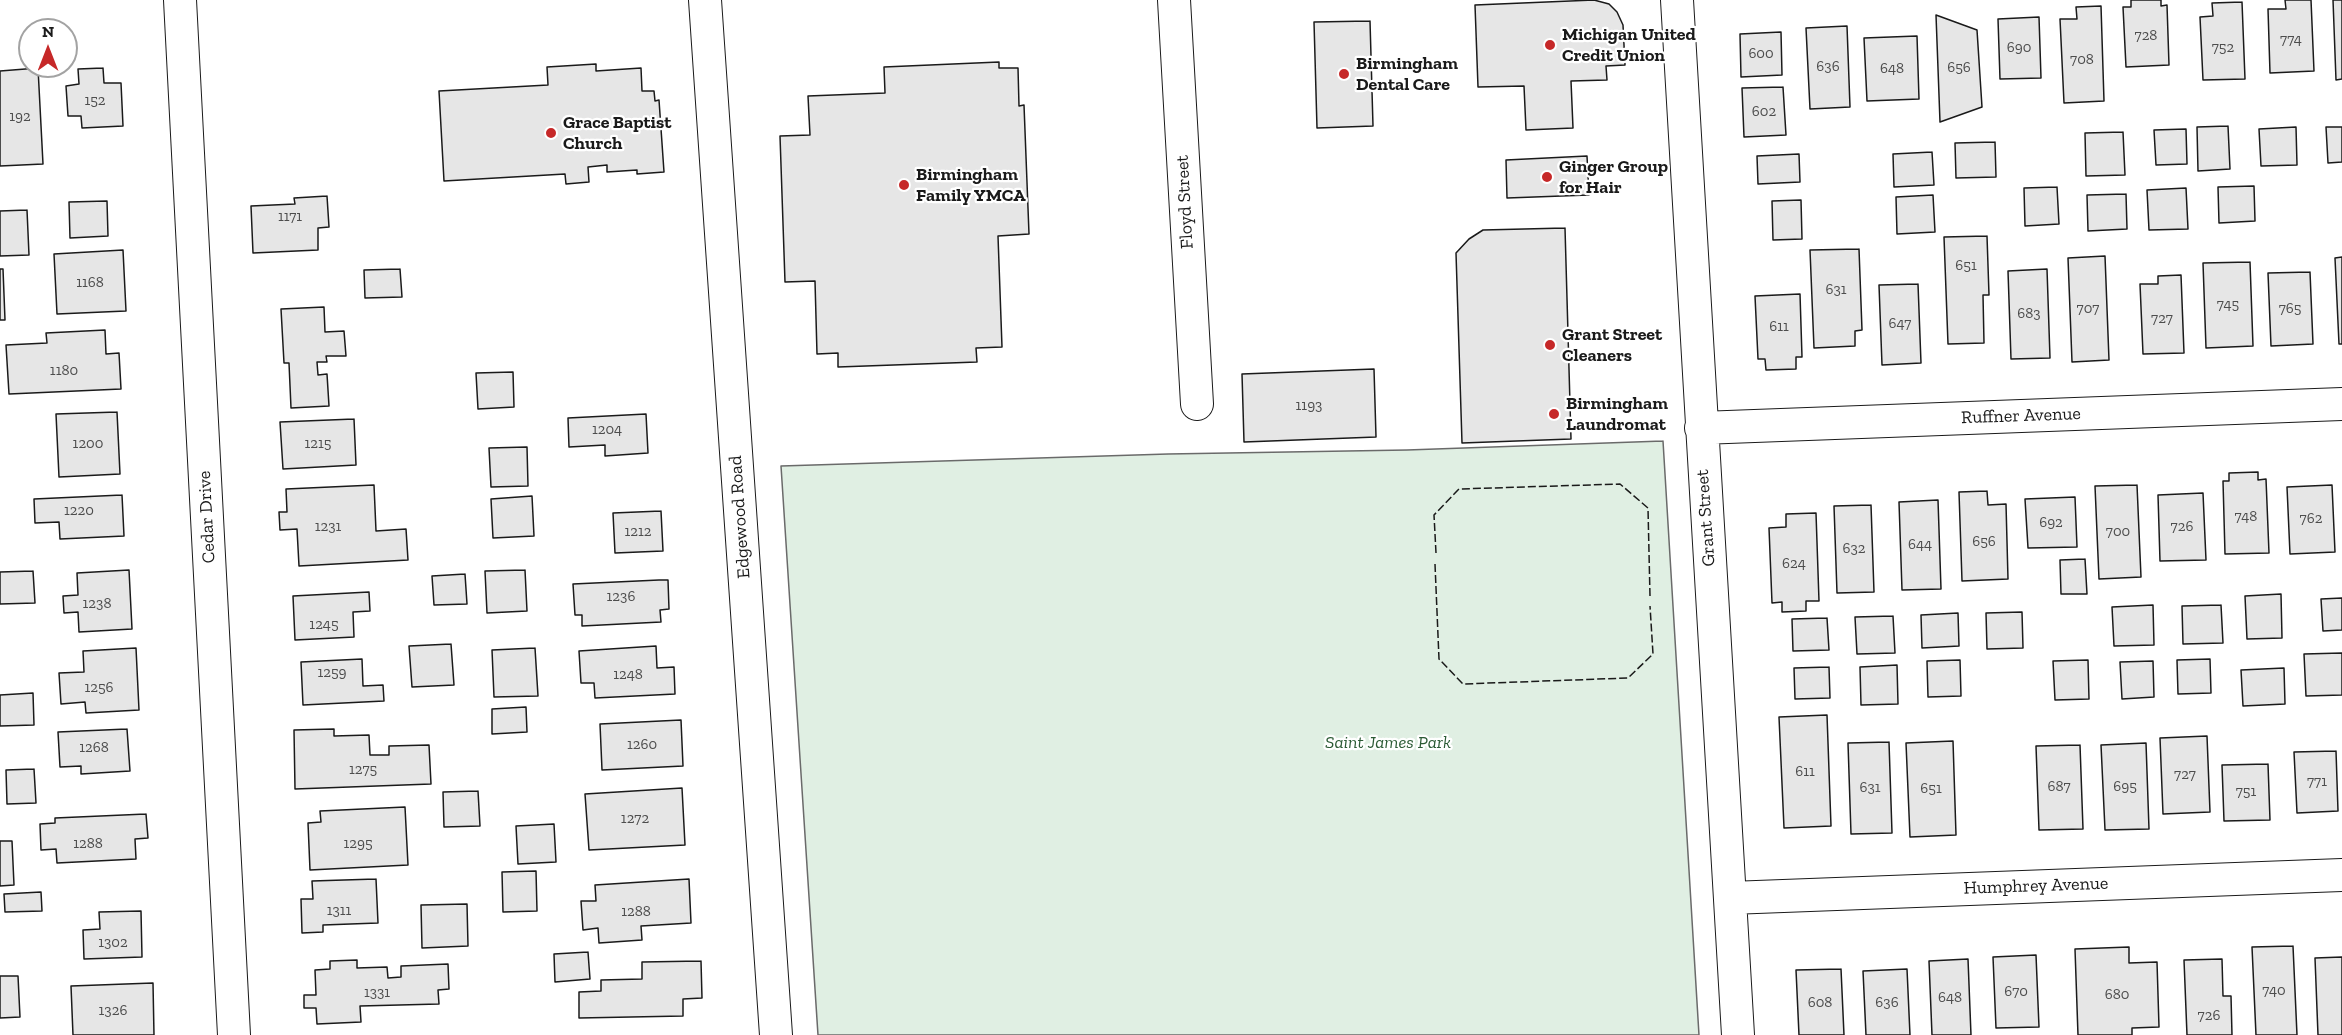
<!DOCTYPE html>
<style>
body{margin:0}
#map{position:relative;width:2342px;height:1035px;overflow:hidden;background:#fff;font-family:"Zilla Slab",serif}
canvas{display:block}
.north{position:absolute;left:18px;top:18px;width:60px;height:60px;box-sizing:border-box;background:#fff;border:2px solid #a3a3a3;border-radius:50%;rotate:0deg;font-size:16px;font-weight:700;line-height:24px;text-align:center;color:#1a1a1a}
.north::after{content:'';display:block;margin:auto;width:21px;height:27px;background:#c62828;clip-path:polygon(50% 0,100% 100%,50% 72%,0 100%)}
</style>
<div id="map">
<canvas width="2342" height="1035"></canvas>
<div class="north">N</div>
</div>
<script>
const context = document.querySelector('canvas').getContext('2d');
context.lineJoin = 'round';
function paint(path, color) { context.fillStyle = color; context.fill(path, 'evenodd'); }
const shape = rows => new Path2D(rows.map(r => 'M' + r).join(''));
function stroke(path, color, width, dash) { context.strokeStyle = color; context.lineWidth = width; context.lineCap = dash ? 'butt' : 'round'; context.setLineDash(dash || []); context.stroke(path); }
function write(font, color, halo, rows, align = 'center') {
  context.font = font + ' "Zilla Slab",serif'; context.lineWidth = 4.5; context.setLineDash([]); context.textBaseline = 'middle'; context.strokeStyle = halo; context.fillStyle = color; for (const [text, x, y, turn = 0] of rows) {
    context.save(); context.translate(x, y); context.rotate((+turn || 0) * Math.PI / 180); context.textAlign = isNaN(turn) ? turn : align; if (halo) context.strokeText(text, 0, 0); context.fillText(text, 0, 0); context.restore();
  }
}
const green = shape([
 [1663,441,1699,1035,818,1035,781,466,1168,454,1407,450,1663,441]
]);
const building = shape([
 [1594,0,1609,4,1617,12,1623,25,1625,65,1606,66,1607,80,1571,81,1573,128,1526,130,1524,86,1478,87,1475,5,1594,0],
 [2131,0,2161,0,2161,6,2167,5,2169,65,2126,67,2123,7,2131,7,2131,0],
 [2285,0,2311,0,2314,71,2270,73,2268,9,2286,9,2285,0],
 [2333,0,2342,0,2342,79,2336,80,2333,0],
 [2242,2,2245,79,2203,80,2200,17,2213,16,2212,3,2242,2],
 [2101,6,2104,101,2064,103,2060,19,2077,19,2076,7,2101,6],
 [1936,15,1977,30,1982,107,1940,122,1936,15],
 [2039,17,2041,78,2000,79,1998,19,2039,17],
 [1370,21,1373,126,1317,128,1314,22,1370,21],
 [1847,26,1850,107,1810,109,1806,28,1847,26],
 [1781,32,1782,75,1741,77,1740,34,1781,32],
 [1917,36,1919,99,1867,101,1864,38,1917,36],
 [999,62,999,68,1018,68,1019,106,1024,105,1029,234,998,236,1002,347,976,348,977,362,838,367,838,353,817,354,815,281,785,282,780,136,810,135,808,96,885,93,884,67,999,62],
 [596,64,596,71,641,68,642,91,654,91,655,101,659,100,664,172,637,174,637,170,607,172,607,165,588,167,589,182,566,184,565,174,444,181,439,91,548,85,547,67,596,64],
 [38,68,43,164,0,166,0,71,38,68],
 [103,68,104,83,121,83,123,126,82,128,81,116,68,116,66,86,79,84,78,69,103,68],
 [1783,87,1786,135,1744,137,1742,88,1783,87],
 [2228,126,2230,169,2198,171,2197,127,2228,126],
 [2296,127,2297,165,2261,166,2259,129,2296,127],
 [2326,127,2342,127,2342,162,2328,163,2326,127],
 [2186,129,2187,164,2156,165,2154,130,2186,129],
 [2123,132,2125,175,2086,176,2085,133,2123,132],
 [1995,142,1996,177,1956,178,1955,143,1995,142],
 [1932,152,1934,185,1894,187,1893,154,1932,152],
 [1799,154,1800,182,1758,184,1757,156,1799,154],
 [1587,156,1589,195,1507,198,1506,160,1587,156],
 [2254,186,2255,221,2219,223,2218,187,2254,186],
 [2057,187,2059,224,2025,226,2024,188,2057,187],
 [2186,188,2188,229,2149,230,2147,190,2186,188],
 [2126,194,2127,229,2088,231,2087,195,2126,194],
 [1933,195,1935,232,1897,234,1896,197,1933,195],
 [327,196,329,227,318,228,318,250,253,253,251,206,295,204,294,198,327,196],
 [1801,200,1802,239,1773,240,1772,201,1801,200],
 [107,201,108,236,70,238,69,202,107,201],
 [27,210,29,255,0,256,0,211,27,210],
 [1565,228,1571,439,1462,443,1456,253,1469,239,1483,230,1565,228],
 [1987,236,1989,295,1983,295,1984,343,1948,344,1944,237,1987,236],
 [1859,249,1862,330,1855,331,1855,346,1814,348,1810,250,1859,249],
 [123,250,126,311,57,314,54,254,123,250],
 [2105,256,2109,360,2072,362,2068,258,2105,256],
 [2342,257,2342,344,2339,344,2335,258,2342,257],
 [2250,262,2253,346,2206,348,2203,263,2250,262],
 [0,269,3,269,5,320,0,320,0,269],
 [400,269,402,297,365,298,364,270,400,269],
 [2047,269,2050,358,2011,359,2008,271,2047,269],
 [2310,272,2313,344,2271,346,2268,273,2310,272],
 [2181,275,2184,353,2143,354,2140,284,2158,284,2158,276,2181,275],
 [1918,284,1921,363,1882,365,1879,285,1918,284],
 [1800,294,1802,357,1796,357,1796,369,1766,370,1765,359,1758,359,1755,296,1800,294],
 [324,307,325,332,344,331,346,356,326,356,327,362,317,362,318,375,327,374,329,406,291,408,289,363,284,363,281,309,324,307],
 [105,330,106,354,119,353,121,389,9,394,6,345,47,343,46,333,105,330],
 [1374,369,1376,437,1244,442,1242,374,1374,369],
 [513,372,514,407,478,409,476,373,513,372],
 [117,412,120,474,59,477,56,414,117,412],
 [646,414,648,453,605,456,605,445,569,447,568,418,646,414],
 [354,419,356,465,283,469,280,422,354,419],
 [527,447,528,486,491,487,489,448,527,447],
 [2258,472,2258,480,2266,479,2269,553,2225,554,2223,481,2229,481,2229,473,2258,472],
 [374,485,376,531,406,529,408,560,299,566,297,529,280,530,279,512,287,512,286,489,374,485],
 [2137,485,2141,577,2099,579,2095,486,2137,485],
 [2332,485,2335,552,2290,554,2287,487,2332,485],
 [1987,491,1988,505,2006,504,2008,579,1962,581,1959,492,1987,491],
 [2203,493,2206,560,2160,561,2158,495,2203,493],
 [122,495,124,536,60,539,59,522,35,523,34,499,122,495],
 [532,496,534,536,493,538,491,499,532,496],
 [2075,497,2077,547,2028,548,2025,499,2075,497],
 [1938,500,1941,589,1902,590,1899,502,1938,500],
 [1871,505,1874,592,1837,593,1834,506,1871,505],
 [661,511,663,551,615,553,613,513,661,511],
 [1816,513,1819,601,1806,601,1806,611,1782,612,1782,602,1772,603,1769,528,1786,527,1786,514,1816,513],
 [2085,559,2087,594,2061,594,2060,560,2085,559],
 [129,570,132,629,79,632,78,612,64,613,63,596,78,595,77,573,129,570],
 [525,570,527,611,487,613,485,571,525,570],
 [33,571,35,603,0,604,0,572,33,571],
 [465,574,467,604,434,605,432,576,465,574],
 [659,580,668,580,669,609,660,610,661,622,582,626,582,615,575,615,573,584,659,580],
 [369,592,370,611,353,612,354,637,295,640,293,596,369,592],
 [2281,594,2282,638,2247,639,2245,596,2281,594],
 [2342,598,2342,630,2323,631,2321,599,2342,598],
 [2153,605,2154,645,2114,646,2112,607,2153,605],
 [2221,605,2223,643,2183,644,2182,606,2221,605],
 [2022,612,2023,648,1987,649,1986,613,2022,612],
 [1958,613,1959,646,1922,648,1921,615,1958,613],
 [1893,616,1895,653,1857,654,1855,617,1893,616],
 [1827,618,1829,650,1793,651,1792,619,1827,618],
 [451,644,454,685,412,687,409,646,451,644],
 [656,646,657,668,674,667,675,694,595,698,594,683,581,683,579,651,656,646],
 [136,648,139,710,86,713,85,702,61,704,59,673,84,672,83,651,136,648],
 [535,648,538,696,494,697,492,650,535,648],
 [2342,653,2342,695,2306,696,2304,654,2342,653],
 [362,659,363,686,383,685,384,701,303,705,301,662,362,659],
 [2210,659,2211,693,2178,694,2177,660,2210,659],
 [1960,660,1961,696,1928,697,1927,661,1960,660],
 [2088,660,2089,699,2055,700,2053,661,2088,660],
 [2153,661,2154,697,2122,699,2120,662,2153,661],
 [1897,665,1898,704,1861,705,1860,667,1897,665],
 [1829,667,1830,698,1795,699,1794,668,1829,667],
 [2284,668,2285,704,2243,706,2241,670,2284,668],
 [33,693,34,725,0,726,0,695,33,693],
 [526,707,527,732,492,734,492,709,526,707],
 [1827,715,1831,826,1784,828,1779,717,1827,715],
 [681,720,683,766,602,770,600,724,681,720],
 [127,729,130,771,81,774,81,766,60,767,58,732,127,729],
 [334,729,334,736,369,735,370,755,389,755,389,746,429,745,431,784,295,789,294,730,334,729],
 [2207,736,2210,812,2163,814,2160,738,2207,736],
 [1953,741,1956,835,1910,837,1906,743,1953,741],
 [1889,742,1892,833,1851,834,1848,743,1889,742],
 [2146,743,2149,829,2105,830,2101,745,2146,743],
 [2080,745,2083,829,2039,830,2036,746,2080,745],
 [2336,751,2338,811,2297,813,2294,752,2336,751],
 [2268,764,2270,820,2224,821,2222,765,2268,764],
 [34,769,36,803,7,804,6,770,34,769],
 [682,788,685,845,589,850,585,794,682,788],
 [478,791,480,826,444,827,443,792,478,791],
 [405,807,408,865,310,870,308,823,321,822,320,811,405,807],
 [146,814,148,838,135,839,136,859,57,863,56,849,41,850,40,824,55,823,55,818,146,814],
 [554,824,556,862,518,864,516,826,554,824],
 [0,841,12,841,14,885,0,886,0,841],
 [536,871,537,911,503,912,502,872,536,871],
 [376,879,378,923,323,925,323,932,302,933,301,899,313,899,312,881,376,879],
 [689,879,691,923,641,926,642,940,599,943,598,928,583,930,581,901,596,901,595,885,689,879],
 [41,892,42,911,5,912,4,894,41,892],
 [467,904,468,946,422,948,421,905,467,904],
 [141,911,142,957,84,959,83,930,100,929,99,912,141,911],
 [2293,946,2297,1035,2256,1035,2252,947,2293,946],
 [2129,947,2129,963,2157,962,2159,1027,2132,1028,2132,1035,2078,1035,2075,949,2129,947],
 [588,952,590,979,555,982,554,954,588,952],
 [2036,955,2039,1027,1996,1028,1993,957,2036,955],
 [2342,957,2342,1035,2318,1035,2315,958,2342,957],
 [1968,959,1971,1035,1932,1035,1929,961,1968,959],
 [2222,959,2223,996,2231,996,2232,1035,2187,1035,2184,960,2222,959],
 [357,960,357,968,387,967,388,978,401,977,401,966,448,964,449,989,438,990,439,1004,360,1006,361,1022,317,1024,316,1008,304,1008,304,995,316,995,315,970,330,969,330,961,357,960],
 [701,961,702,998,683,999,683,1016,579,1018,579,992,601,991,601,980,642,979,642,962,701,961],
 [1841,969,1844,1035,1799,1035,1796,970,1841,969],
 [1907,969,1910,1035,1866,1035,1863,971,1907,969],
 [0,976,18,976,20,1017,0,1018,0,976],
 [153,983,154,1035,73,1035,71,986,153,983]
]);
const minor = shape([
 [180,0,234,1035],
 [705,0,776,1035],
 [1174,0,1197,404],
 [1677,0,1738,1035],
 [1701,428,2342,404],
 [1730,898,2342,875]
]);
const fence = shape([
 [1436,553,1434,515,1459,489,1620,484,1648,508,1650,596],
 [1435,564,1439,659,1463,684,1628,678,1653,654,1650,606]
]);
const markers = [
 [1550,45,6,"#c62828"],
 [1344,74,6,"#c62828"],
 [551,133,6,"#c62828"],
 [1547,177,6,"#c62828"],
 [904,185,6,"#c62828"],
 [1550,345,6,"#c62828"],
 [1554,414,6,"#c62828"]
];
const numberNames = [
 ["728",2146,36],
 ["774",2291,40],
 ["690",2019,48],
 ["752",2223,48],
 ["600",1761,54],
 ["708",2082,60],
 ["636",1828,67],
 ["656",1959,68],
 ["648",1892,69],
 ["152",95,101],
 ["602",1764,112],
 ["192",20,117],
 ["1171",290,217],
 ["651",1966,266],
 ["1168",90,283],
 ["631",1836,290],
 ["745",2228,305],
 ["707",2088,309],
 ["765",2290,309],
 ["683",2029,314],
 ["727",2162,319],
 ["647",1900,324],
 ["611",1779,327],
 ["1180",64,371],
 ["1193",1309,406],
 ["1204",607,430],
 ["1200",88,444],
 ["1215",318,444],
 ["1220",79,511],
 ["748",2246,517],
 ["762",2311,519],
 ["692",2051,523],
 ["1231",328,527],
 ["726",2182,527],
 ["1212",638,532],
 ["700",2118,532],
 ["656",1984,542],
 ["644",1920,545],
 ["632",1854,549],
 ["624",1794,564],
 ["1236",621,597],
 ["1238",97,604],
 ["1245",324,625],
 ["1259",332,673],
 ["1248",628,675],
 ["1256",99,688],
 ["1260",642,745],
 ["1268",94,748],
 ["1275",363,770],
 ["611",1805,772],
 ["727",2185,775],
 ["771",2317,782],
 ["687",2059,787],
 ["695",2125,787],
 ["631",1870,788],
 ["651",1931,789],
 ["751",2246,792],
 ["1272",635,819],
 ["1288",88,844],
 ["1295",358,844],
 ["1311",339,911],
 ["1288",636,912],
 ["1302",113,943],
 ["740",2274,991],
 ["670",2016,992],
 ["1331",377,993],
 ["680",2117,995],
 ["648",1950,998],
 ["608",1820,1003],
 ["636",1887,1003],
 ["1326",113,1011],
 ["726",2209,1016]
];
const poiNames = [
 ["Michigan United",1562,35],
 ["Credit Union",1562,56],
 ["Birmingham",1356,64],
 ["Dental Care",1356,85],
 ["Grace Baptist",563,123],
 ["Church",563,144],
 ["Ginger Group",1559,167],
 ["for Hair",1559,188],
 ["Birmingham",916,175],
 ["Family YMCA",916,196],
 ["Grant Street",1562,335],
 ["Cleaners",1562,356],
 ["Birmingham",1566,404],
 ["Laundromat",1566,425]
];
const streetNames = [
 ["Floyd Street",1185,202,-93],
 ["Ruffner Avenue",2021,416,-2],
 ["Cedar Drive",207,517,-93],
 ["Edgewood Road",740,517,-94],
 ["Grant Street",1706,518,-94],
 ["Humphrey Avenue",2036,886,-2]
];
const parkNames = [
 ["Saint James Park",1388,743]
];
paint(green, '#e0efe3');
stroke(green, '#6a6a6a', 1.5);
paint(building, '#e6e6e6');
stroke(building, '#1a1a1a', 1.5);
stroke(minor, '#1a1a1a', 34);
stroke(minor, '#fff', 32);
stroke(fence, '#1a1a1a', 1.5, [8, 3]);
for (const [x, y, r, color] of markers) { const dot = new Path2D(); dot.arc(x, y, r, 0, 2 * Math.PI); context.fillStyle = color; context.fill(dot); stroke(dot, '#fff', 2); }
write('15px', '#4d4d4d', null, numberNames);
write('bold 18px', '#1a1a1a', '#fff', poiNames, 'left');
write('18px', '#1a1a1a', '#fff', streetNames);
write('italic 18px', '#2b5a34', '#fff', parkNames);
</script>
